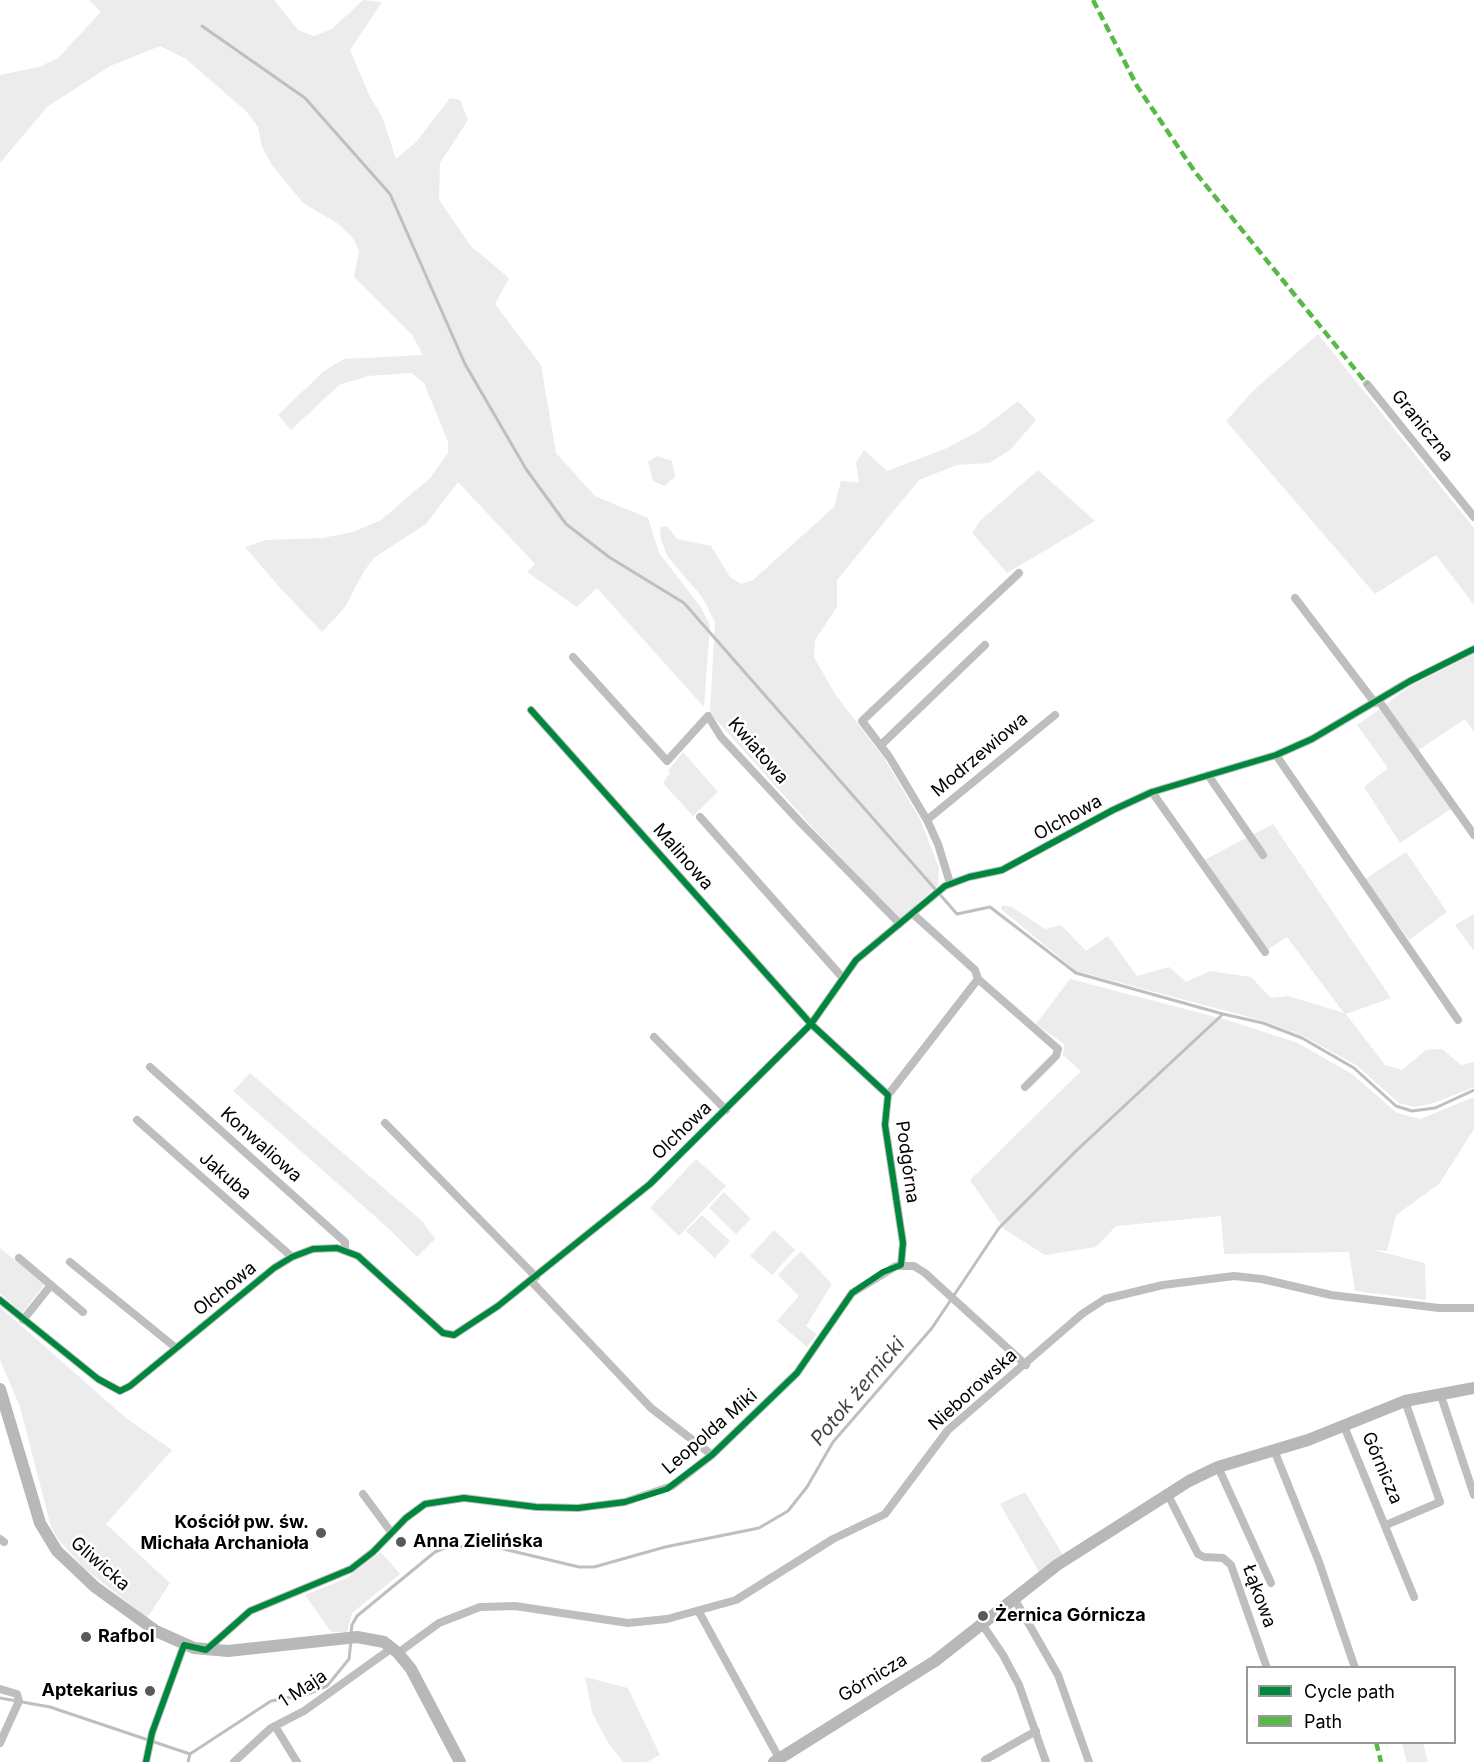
<!DOCTYPE html>
<meta charset="utf-8">
<style>
body{margin:0}
#map{position:relative;width:1474px;height:1762px;overflow:hidden;background:#fff;font-family:Inter,sans-serif}
canvas{display:block}
.legend{position:absolute;left:1246px;top:1666px;width:210px;height:78px;box-sizing:border-box;background:#fff;border:2px solid #999;margin:0;padding:8px 10px;list-style:none;font-size:18px;color:#000}
.legend li{display:flex;align-items:center;gap:12px;height:30px}
.legend b{width:30px;border:2px solid #999}
</style>
<div id="map">
<canvas width="1474" height="1762"></canvas>
<ul class="legend">
<li><b style="height:8px;background:#00873e"></b>Cycle path</li>
<li><b style="height:8px;background:#58b947"></b>Path</li>
</ul>
</div>
<script>
const context = document.querySelector('canvas').getContext('2d');
context.lineJoin = 'round';
function paint(path, color) { context.fillStyle = color; context.fill(path, 'evenodd'); }
const shape = rows => new Path2D(rows.map(r => 'M' + r).join(''));
function stroke(path, color, width, dash) { context.strokeStyle = color; context.lineWidth = width; context.lineCap = dash ? 'butt' : 'round'; context.setLineDash(dash || []); context.stroke(path); }
function write(font, color, halo, rows, align = 'center') {
  context.font = font + ' Inter,sans-serif'; context.lineWidth = 5; context.setLineDash([]); context.textBaseline = 'middle'; context.strokeStyle = halo; context.fillStyle = color; for (const [text, x, y, turn = 0] of rows) {
    context.save(); context.translate(x, y); context.rotate((+turn || 0) * Math.PI / 180); context.textAlign = isNaN(turn) ? turn : align; if (halo) context.strokeText(text, 0, 0); context.fillText(text, 0, 0); context.restore();
  }
}
const green = shape([
 [89,0,274,0,298,30,314,36,332,29,363,0,382,2,350,50,370,97,382,116,396,159,416,142,450,98,460,100,468,120,440,163,439,200,471,246,509,278,495,304,541,365,556,453,595,496,648,518,659,553,700,606,710,625,704,707,597,588,577,607,527,572,535,564,458,482,426,524,375,557,364,571,345,607,322,632,280,588,245,547,266,540,322,538,353,532,381,520,430,478,448,453,448,442,424,383,412,373,368,376,339,385,291,430,278,415,324,371,344,359,423,355,412,335,354,277,359,251,353,238,337,223,303,203,272,165,262,147,258,127,246,111,186,59,160,46,110,66,47,107,0,163,0,75,39,67,58,58,101,12],
 [1318,334,1474,528,1474,605,1436,555,1375,594,1226,421,1254,390],
 [1018,401,1036,420,1010,450,989,463,957,465,919,480,837,580,837,607,815,640,814,657,835,694,884,758,920,819,939,868,938,885,900,919,813,828,710,713,715,622,702,597,668,557,661,540,660,527,667,526,677,539,711,546,730,577,741,584,753,580,834,507,841,481,859,482,856,462,864,450,887,471,947,448,979,431],
 [657,456,672,461,675,477,664,486,653,481,648,462],
 [1038,470,1095,521,1007,573,972,533,980,521],
 [1474,654,1474,732,1465,719,1417,751,1386,704,1412,685],
 [1380,709,1454,807,1400,843,1364,787,1388,768,1357,725],
 [683,752,718,792,693,816,663,783,670,773,668,771],
 [1273,824,1391,998,1346,1014,1385,1065,1402,1070,1426,1050,1442,1049,1461,1065,1474,1062,1474,1087,1434,1103,1414,1107,1399,1103,1356,1065,1303,1036,1264,1021,1076,971,1001,909,1002,905,1012,907,1045,929,1061,925,1086,951,1108,936,1137,976,1169,967,1186,982,1210,971,1251,977,1271,998,1288,996,1344,1013,1287,937,1267,950,1204,860],
 [1406,852,1447,912,1409,940,1365,879],
 [1474,914,1474,951,1455,925],
 [1070,979,1227,1020,1298,1043,1352,1074,1397,1113,1420,1119,1474,1097,1474,1129,1439,1184,1396,1215,1387,1251,1373,1250,1425,1263,1426,1300,1355,1291,1349,1252,1224,1254,1221,1216,1116,1226,1096,1247,1045,1255,1004,1229,970,1180,1081,1071,1063,1055,1064,1044,1036,1024],
 [250,1073,422,1221,435,1239,417,1257,388,1228,233,1091],
 [696,1159,726,1186,679,1236,650,1208],
 [724,1192,751,1219,736,1234,709,1208],
 [702,1215,730,1241,715,1258,686,1231],
 [774,1230,795,1250,772,1275,750,1256],
 [0,1248,45,1284,22,1313,0,1293],
 [801,1251,832,1284,806,1326,817,1334,807,1347,777,1321,799,1296,778,1275],
 [0,1307,126,1418,172,1450,106,1524,170,1583,147,1618,84,1568,58,1539,51,1527,20,1407,0,1360],
 [1025,1492,1063,1555,1039,1572,1000,1504],
 [381,1552,400,1574,352,1613,347,1632,331,1632,305,1595,347,1578],
 [585,1677,628,1688,660,1755,647,1762,623,1762,607,1741,592,1712],
 [1402,1743,1423,1743,1428,1762,1407,1762]
]);
const stream = shape([
 [202,26,305,98,390,194,465,364,526,469,566,524,609,557,684,603,957,914,990,907,1076,973,1223,1014],
 [351,1634,352,1625,357,1616,435,1552,447,1547,491,1546,579,1567,594,1567,665,1547,759,1528,788,1511,807,1487,833,1442,932,1328,999,1228,1077,1150,1223,1014,1263,1023,1302,1038,1354,1068,1396,1106,1412,1111,1435,1108,1474,1090],
 [0,1698,50,1707,190,1754],
 [188,1762,190,1754,271,1701,308,1694,327,1686,349,1659,351,1641]
]);
const street = shape([
 [1367,384,1474,517],
 [1295,598,1375,703],
 [573,657,667,761,708,716,721,737,800,822,900,924],
 [1379,701,1474,835],
 [531,710,811,1024,888,1095,885,1125,903,1243,901,1265],
 [881,745,985,645],
 [1276,755,1458,1020],
 [1208,775,1263,855],
 [1152,792,1265,952],
 [700,817,842,977],
 [927,820,1055,715],
 [950,883,938,844,927,820,890,758,862,721,1019,573],
 [978,979,1058,1049,1056,1056,1025,1087],
 [654,1037,726,1110],
 [150,1067,345,1242,345,1250],
 [888,1095,978,979,975,970,913,914],
 [137,1120,292,1257],
 [385,1123,536,1277],
 [19,1258,51,1285],
 [70,1262,176,1348],
 [531,1281,651,1408,712,1455],
 [0,1300,98,1379,120,1391,130,1386,274,1268,292,1257,313,1249,337,1248,358,1256,443,1333,454,1335,498,1306,650,1184,811,1024,856,960,945,886,969,877,1002,870,1113,810,1152,792,1276,755,1312,739,1410,681,1474,649],
 [23,1320,51,1285,83,1312],
 [1440,1393,1474,1495],
 [1344,1426,1414,1597],
 [1274,1450,1319,1562,1355,1668],
 [1218,1467,1271,1583],
 [363,1494,391,1532],
 [1168,1495,1198,1554,1204,1557,1223,1558,1231,1565,1267,1668],
 [1386,1525,1440,1502,1405,1401],
 [0,1539,4,1542],
 [1014,1598,1058,1675,1089,1762],
 [699,1612,779,1758],
 [982,1624,1003,1655,1019,1685,1046,1762],
 [206,1650,250,1611,351,1569,373,1552,406,1518,425,1504,464,1498,536,1507,578,1508,625,1502,672,1486,712,1455,797,1373,852,1293,896,1266,914,1266,925,1273,1026,1365],
 [398,1653,439,1623,480,1607,515,1606,628,1623,667,1619,736,1600,833,1539,885,1514,948,1430,1082,1314,1105,1299,1163,1285,1234,1276,1262,1279,1331,1295,1439,1308,1474,1308],
 [0,1689,17,1694,19,1701,0,1743],
 [275,1726,297,1762],
 [985,1760,1036,1731],
 [146,1762,152,1733,184,1645],
 [234,1762,271,1728,304,1711,392,1648]
]);
const secondary = shape([
 [0,1389,40,1523,57,1551,95,1587,156,1631,194,1648,228,1651,357,1637,384,1642,398,1653,411,1669,460,1762],
 [774,1762,935,1661,1057,1565,1189,1481,1218,1467,1308,1440,1405,1401,1474,1388]
]);
const quiet = shape([
 [1093,0,1137,86,1195,172,1367,384],
 [1376,1742,1381,1762]
]);
const cycleway = shape([
 [0,1300,98,1379,120,1391,130,1386,274,1268,292,1257,313,1249,337,1248,358,1256,443,1333,454,1335,498,1306,650,1184,811,1024,856,960,945,886,969,877,1002,870,1113,810,1152,792,1276,755,1312,739,1410,681,1474,649],
 [146,1762,152,1733,184,1645,206,1650,250,1611,351,1569,373,1552,406,1518,425,1504,464,1498,536,1507,578,1508,625,1502,667,1489,712,1455,797,1373,852,1293,883,1272,901,1265,903,1243,885,1125,888,1095,811,1024,531,710]
]);
const markers = [
 [321,1533,6,"#595959"],
 [401,1542,6,"#595959"],
 [983,1616,6,"#595959"],
 [86,1637,6,"#595959"],
 [150,1691,6,"#595959"]
];
const streetNames = [
 ["Graniczna",1422,426,51],
 ["Kwiatowa",758,751,49],
 ["Modrzewiowa",980,755,-40],
 ["Olchowa",1068,818,-29],
 ["Malinowa",683,857,49],
 ["Olchowa",682,1131,-44],
 ["Konwaliowa",261,1145,42],
 ["Podgórna",907,1162,82],
 ["Jakuba",225,1176,41],
 ["Olchowa",225,1289,-39],
 ["Nieborowska",973,1390,-42],
 ["Leopolda Miki",710,1432,-41],
 ["Górnicza",1382,1468,67],
 ["Gliwicka",100,1564,41],
 ["Łąkowa",1259,1596,70],
 ["Górnicza",873,1678,-31],
 ["1 Maja",303,1689,-33]
];
const poiNames = [
 ["Kościół pw. św.",309,1523,"right"],
 ["Michała Archanioła",309,1544,"right"],
 ["Anna Zielińska",413,1542],
 ["Żernica Górnicza",995,1616],
 ["Rafbol",98,1637],
 ["Aptekarius",138,1691,"right"]
];
const waterNames = [
 ["Potok żernicki",858,1392,-50]
];
paint(green, '#ececec');
stroke(stream, '#bfbfbf', 3);
stroke(street, '#bebebe', 8);
stroke(secondary, '#b8b8b8', 12);
stroke(quiet, '#58b947', 4.5, [9, 4.5]);
stroke(cycleway, '#00873e', 6);
for (const [x, y, r, color] of markers) { const dot = new Path2D(); dot.arc(x, y, r, 0, 2 * Math.PI); context.fillStyle = color; context.fill(dot); stroke(dot, '#fff', 2); }
write('18px', '#000', '#fff', streetNames);
write('bold 18px', '#000', '#fff', poiNames, 'left');
write('italic 20px', '#444', '#fff', waterNames);
</script>
